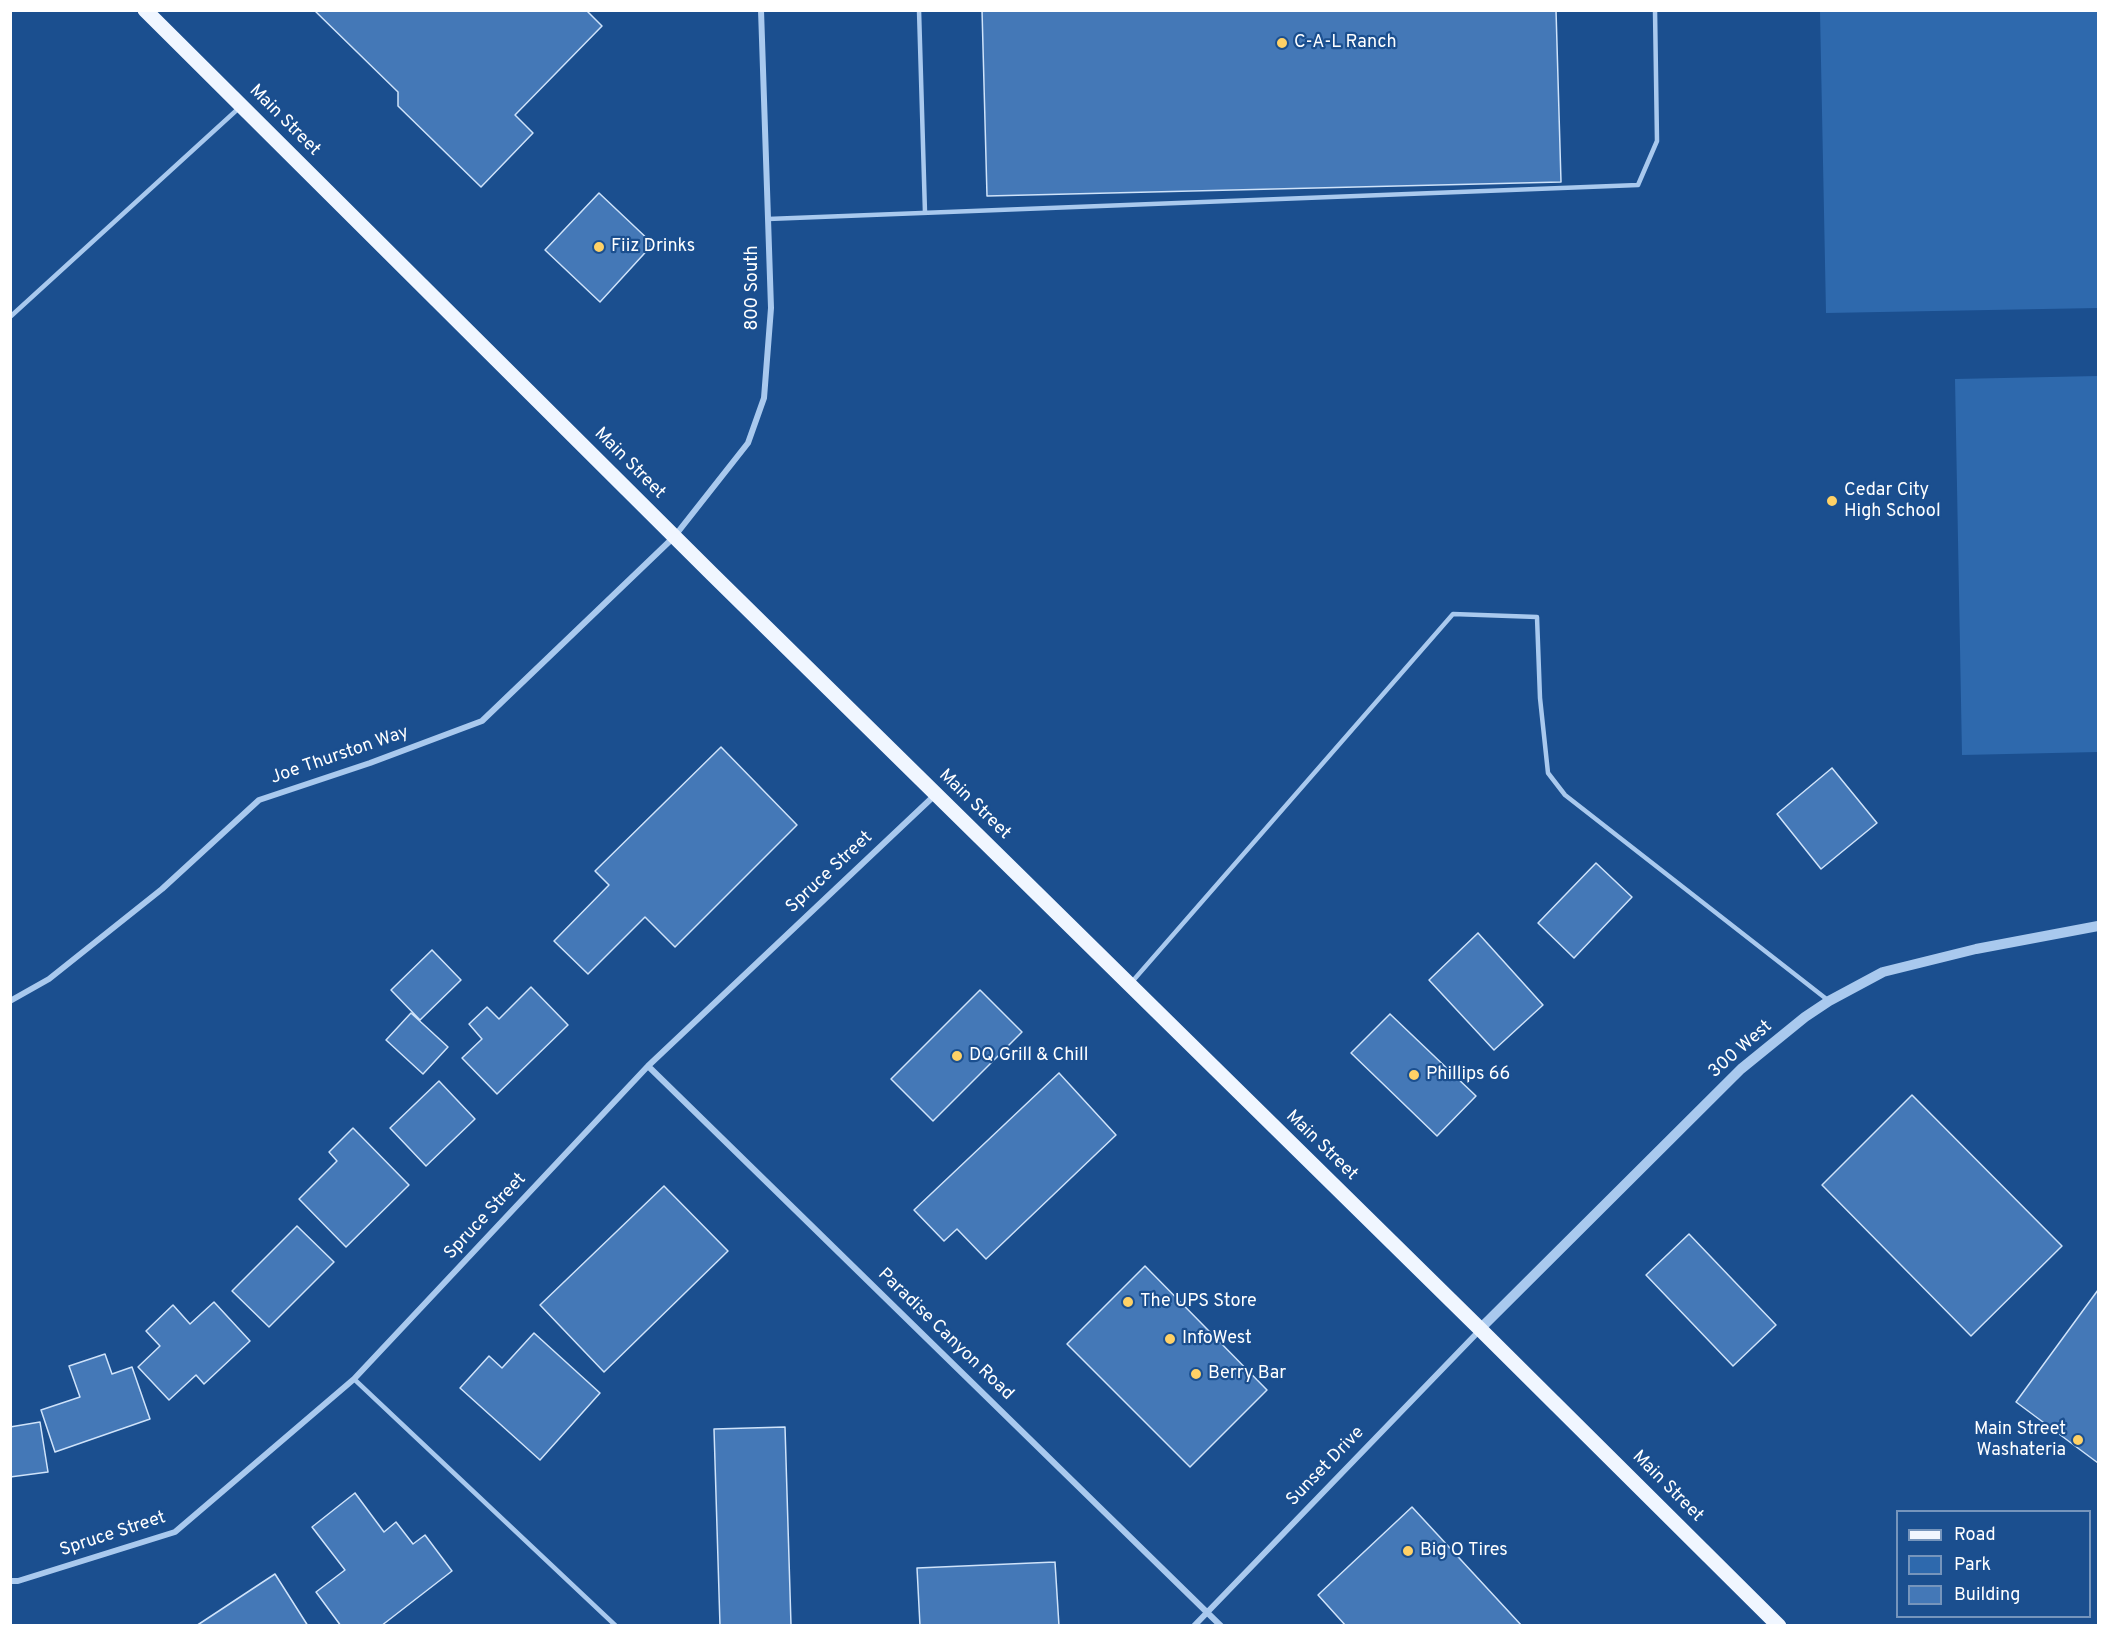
<!DOCTYPE html>
<style>
body{margin:0}
#map{position:relative;width:2109px;height:1636px;overflow:hidden;background:#1b4f8f;font-family:Overpass,sans-serif}
canvas{display:block}
.frame{position:absolute;inset:0;border:12px solid #fff;pointer-events:none}
.legend{position:absolute;left:1896px;top:1510px;width:195px;height:108px;box-sizing:border-box;background:#1b4f8f;border:2px solid #7695bc;margin:0;padding:8px 10px;list-style:none;font-size:18px;color:#fff}
.legend li{display:flex;align-items:center;gap:12px;height:30px}
.legend b{width:30px;border:2px solid #7695bc}
</style>
<div id="map">
<canvas width="2109" height="1636"></canvas>
<div class="frame"></div>
<ul class="legend">
<li><b style="height:8px;background:#f0f6ff"></b>Road</li>
<li><b style="height:16px;background:#2e69ad"></b>Park</li>
<li><b style="height:16px;background:#4478b7"></b>Building</li>
</ul>
</div>
<script>
const context = document.querySelector('canvas').getContext('2d');
context.lineJoin = 'round';
function paint(path, color) { context.fillStyle = color; context.fill(path, 'evenodd'); }
const shape = rows => new Path2D(rows.map(r => 'M' + r).join(''));
function stroke(path, color, width, dash) { context.strokeStyle = color; context.lineWidth = width; context.lineCap = dash ? 'butt' : 'round'; context.setLineDash(dash || []); context.stroke(path); }
function write(font, color, halo, rows, align = 'center') {
  context.font = font + ' Overpass,sans-serif'; context.lineWidth = 4.5; context.setLineDash([]); context.textBaseline = 'middle'; context.strokeStyle = halo; context.fillStyle = color; for (const [text, x, y, turn = 0] of rows) {
    context.save(); context.translate(x, y); context.rotate((+turn || 0) * Math.PI / 180); context.textAlign = isNaN(turn) ? turn : align; if (halo) context.strokeText(text, 0, 0); context.fillText(text, 0, 0); context.restore();
  }
}
const green = shape([
 [1820,11,2098,11,2098,308,1826,313],
 [2098,376,2098,752,1962,755,1955,379]
]);
const building = shape([
 [314,10,586,10,602,26,515,115,533,133,481,187,398,106,398,92,314,10],
 [982,10,1556,10,1561,182,987,196,982,10],
 [599,193,653,244,600,302,545,250,599,193],
 [721,747,797,825,675,947,645,917,588,974,554,941,609,885,595,871,721,747],
 [1832,768,1877,823,1821,869,1777,814,1832,768],
 [1596,863,1632,897,1574,958,1538,923,1596,863],
 [1478,933,1543,1005,1494,1050,1429,980,1478,933],
 [432,950,461,980,420,1020,391,990,432,950],
 [531,987,568,1025,497,1094,462,1058,482,1039,469,1024,487,1007,499,1019,531,987],
 [980,990,1022,1032,933,1121,891,1079,980,990],
 [411,1013,448,1047,423,1074,386,1040,411,1013],
 [1390,1014,1476,1096,1437,1136,1351,1053,1390,1014],
 [1059,1073,1116,1135,986,1259,957,1229,944,1241,914,1210,1059,1073],
 [439,1081,475,1119,426,1166,390,1128,439,1081],
 [1912,1095,2062,1246,1971,1336,1822,1185,1912,1095],
 [353,1128,409,1185,346,1247,299,1199,337,1161,329,1152,353,1128],
 [664,1186,728,1251,604,1372,540,1305,664,1186],
 [297,1226,334,1262,269,1327,232,1291,297,1226],
 [1689,1234,1776,1325,1733,1366,1646,1275,1689,1234],
 [1145,1266,1267,1390,1190,1467,1067,1344,1145,1266],
 [2098,1290,2098,1463,2016,1402,2098,1290],
 [214,1302,250,1341,204,1384,196,1375,169,1400,138,1367,160,1346,146,1331,173,1305,190,1324,214,1302],
 [534,1333,600,1393,540,1460,460,1388,489,1356,502,1368,534,1333],
 [105,1354,112,1374,132,1367,150,1419,55,1452,41,1410,80,1397,69,1366,105,1354],
 [40,1422,48,1472,10,1477,10,1427,40,1422],
 [785,1427,791,1625,720,1626,714,1429,785,1427],
 [355,1493,384,1532,396,1522,413,1544,425,1535,452,1571,381,1626,341,1626,316,1592,345,1570,312,1527,355,1493],
 [1412,1507,1522,1626,1346,1626,1318,1595,1412,1507],
 [1055,1562,1059,1626,920,1626,917,1568,1055,1562],
 [275,1574,308,1626,196,1626,275,1574]
]);
const service = shape([
 [919,10,925,213],
 [768,219,1638,185,1657,141,1655,10],
 [10,317,239,108],
 [1131,983,1453,614,1537,617,1540,698,1548,773,1565,795,1829,1001],
 [354,1379,616,1626]
]);
const minor = shape([
 [10,1001,49,979,162,889,259,800,370,763,482,721,674,537,748,443,764,398,771,308,761,10],
 [648,1066,1221,1626],
 [10,1581,18,1581,175,1532,354,1379,648,1066,935,795],
 [1194,1626,1479,1331]
]);
const tertiary = shape([
 [1480,1329,1741,1069,1805,1017,1829,1001,1883,972,1976,949,2098,926]
]);
const primary = shape([
 [145,10,712,574,1480,1329,1779,1626]
]);
const markers = [
 [1282,43,6,"#ffd166"],
 [599,247,6,"#ffd166"],
 [1832,501,6,"#ffd166"],
 [957,1056,6,"#ffd166"],
 [1414,1075,6,"#ffd166"],
 [1128,1302,6,"#ffd166"],
 [1170,1339,6,"#ffd166"],
 [1196,1374,6,"#ffd166"],
 [2078,1440,6,"#ffd166"],
 [1408,1551,6,"#ffd166"]
];
const poiNames = [
 ["C-A-L Ranch",1294,43],
 ["Fiiz Drinks",611,247],
 ["Cedar City",1844,491],
 ["High School",1844,512],
 ["DQ Grill & Chill",969,1056],
 ["Phillips 66",1426,1075],
 ["The UPS Store",1140,1302],
 ["InfoWest",1182,1339],
 ["Berry Bar",1208,1374],
 ["Main Street",2066,1430,"right"],
 ["Washateria",2066,1451,"right"],
 ["Big O Tires",1420,1551]
];
const streetNames = [
 ["Main Street",284,121,45],
 ["800 South",753,288,-90],
 ["Main Street",629,464,45],
 ["Joe Thurston Way",340,756,-19],
 ["Main Street",974,805,44],
 ["Spruce Street",830,873,-43],
 ["300 West",1741,1050,-41],
 ["Main Street",1321,1146,44],
 ["Spruce Street",486,1217,-47],
 ["Paradise Canyon Road",945,1335,44],
 ["Sunset Drive",1326,1467,-46],
 ["Main Street",1667,1487,45],
 ["Spruce Street",113,1535,-18]
];
paint(green, '#2e69ad');
paint(building, '#4478b7');
stroke(building, '#cfe3fa', 1.5);
stroke(service, '#a9c9ee', 4.5);
stroke(minor, '#a9c9ee', 6);
stroke(tertiary, '#a9c9ee', 10);
stroke(primary, '#f0f6ff', 15);
for (const [x, y, r, color] of markers) { const dot = new Path2D(); dot.arc(x, y, r, 0, 2 * Math.PI); context.fillStyle = color; context.fill(dot); stroke(dot, '#1b4f8f', 2); }
write('18px', '#fff', '#1b4f8f', poiNames, 'left');
write('18px', '#fff', '#1b4f8f', streetNames);
</script>
